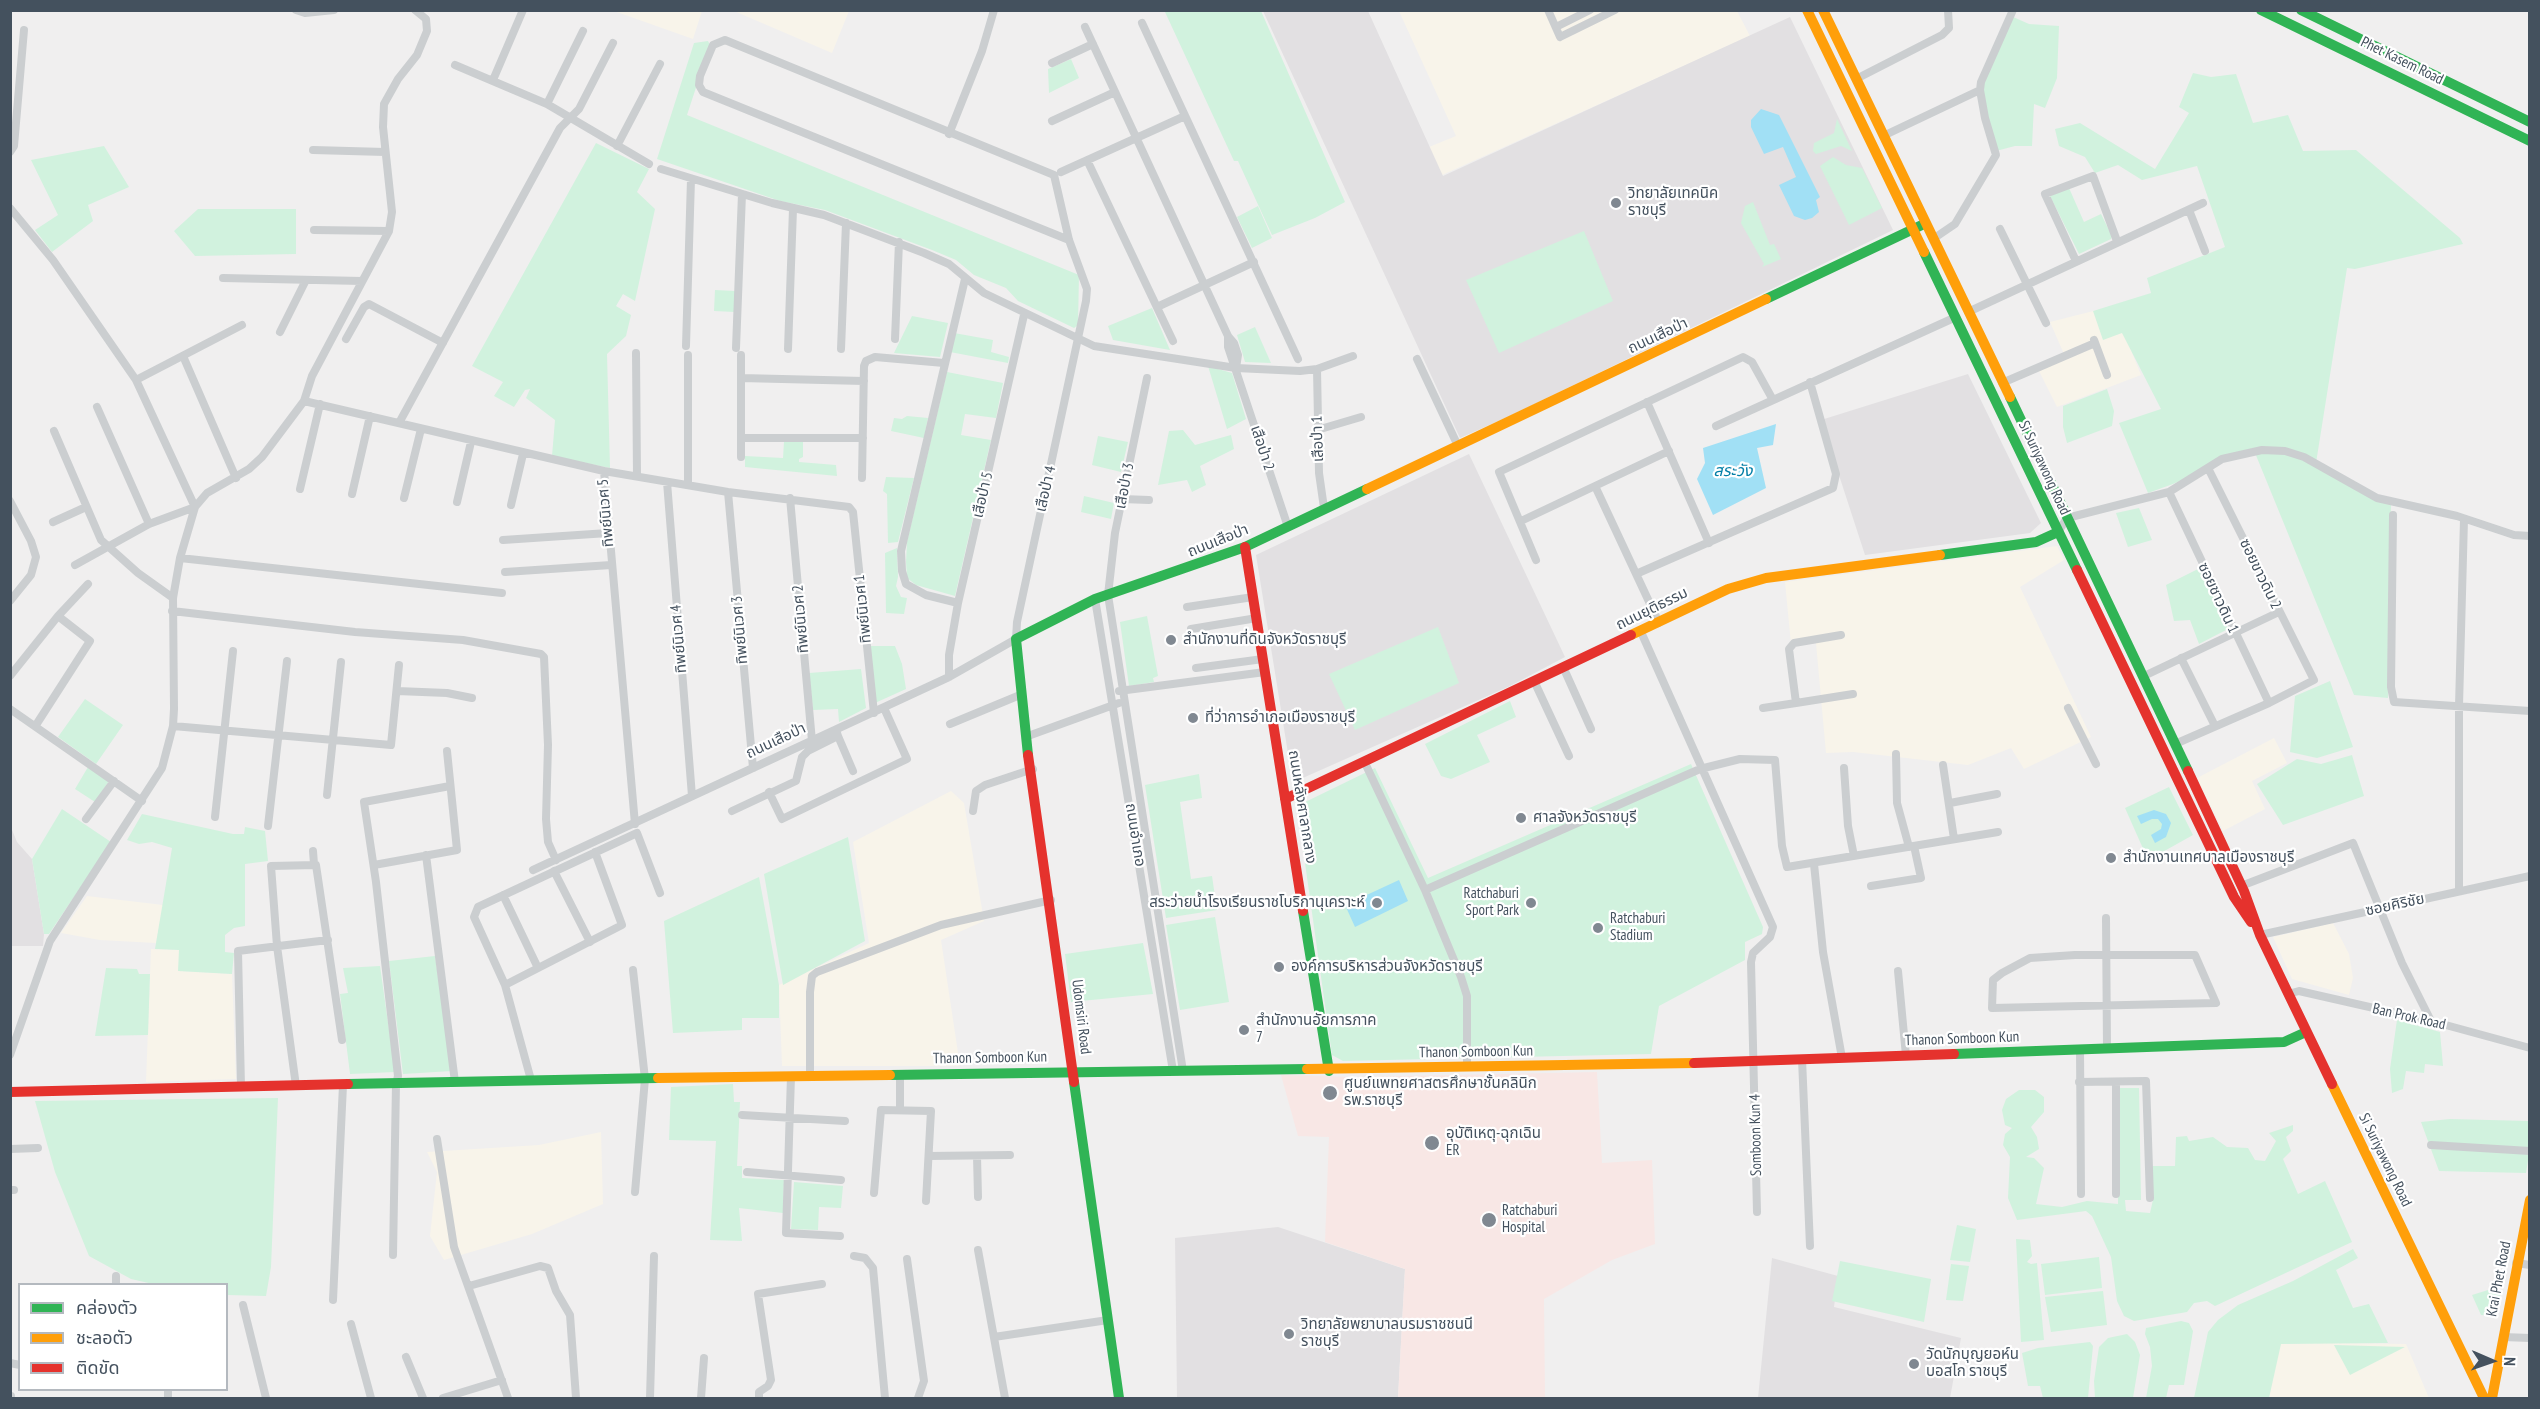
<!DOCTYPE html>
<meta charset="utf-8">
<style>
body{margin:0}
#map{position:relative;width:2540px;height:1409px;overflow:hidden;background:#f0efef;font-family:"PT Sans Narrow","Noto Sans Thai",sans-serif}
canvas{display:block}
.frame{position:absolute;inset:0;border:12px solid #44515e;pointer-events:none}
.legend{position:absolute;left:18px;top:1283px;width:210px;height:108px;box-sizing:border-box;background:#fff;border:2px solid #b4b9bf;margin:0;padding:8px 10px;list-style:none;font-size:18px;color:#44515e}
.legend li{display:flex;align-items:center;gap:12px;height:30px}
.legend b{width:30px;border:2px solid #b4b9bf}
.north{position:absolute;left:2462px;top:1331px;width:60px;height:60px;-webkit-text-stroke:4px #fff;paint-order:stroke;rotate:92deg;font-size:16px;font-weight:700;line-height:24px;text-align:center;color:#44515e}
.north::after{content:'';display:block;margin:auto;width:21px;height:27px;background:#44515e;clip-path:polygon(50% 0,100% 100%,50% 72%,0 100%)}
</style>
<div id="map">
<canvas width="2540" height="1409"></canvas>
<div class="frame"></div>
<ul class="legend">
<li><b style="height:8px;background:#30b455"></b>คล่องตัว</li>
<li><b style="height:8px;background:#ff9f0a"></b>ชะลอตัว</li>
<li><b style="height:8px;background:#e5322d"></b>ติดขัด</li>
</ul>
<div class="north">N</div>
</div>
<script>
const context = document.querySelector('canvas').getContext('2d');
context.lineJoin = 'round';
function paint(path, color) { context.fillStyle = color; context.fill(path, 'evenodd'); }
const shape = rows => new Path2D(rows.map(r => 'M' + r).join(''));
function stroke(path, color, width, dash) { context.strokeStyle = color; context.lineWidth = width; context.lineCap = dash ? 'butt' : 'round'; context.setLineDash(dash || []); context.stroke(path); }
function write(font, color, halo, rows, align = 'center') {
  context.font = font + ' "PT Sans Narrow","Noto Sans Thai",sans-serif'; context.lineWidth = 4.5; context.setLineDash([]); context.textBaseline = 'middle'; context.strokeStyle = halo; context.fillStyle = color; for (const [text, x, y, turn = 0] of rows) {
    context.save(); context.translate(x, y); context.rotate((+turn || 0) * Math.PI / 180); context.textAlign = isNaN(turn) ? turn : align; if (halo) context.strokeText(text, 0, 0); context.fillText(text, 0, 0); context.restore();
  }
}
const commercial = shape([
 [614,11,702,10,702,11,693,39],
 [734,11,849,11,832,53],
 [1399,11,1737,11,1750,36,1442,175,1429,147,1456,136],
 [2113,306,2141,375,2057,407,2037,367,2064,354,2050,322],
 [2057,546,2064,560,2020,587,2091,737,2024,769,2011,748,1968,765,1853,752,1826,753,1816,643,1791,644,1785,582],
 [2274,738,2287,763,2252,781,2265,809,2223,831,2197,778],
 [951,791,964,803,984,921,941,940,960,1066,782,1066,779,985,869,943,853,842],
 [87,896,163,905,156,943,100,940,61,933],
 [2333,923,2349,954,2353,978,2349,995,2292,979,2273,937],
 [151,949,179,950,179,971,232,974,236,1079,146,1082],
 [601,1132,603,1204,532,1234,444,1260,430,1236,437,1172,427,1152,539,1145],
 [2331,1343,2406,1344,2429,1398,2269,1398,2280,1344]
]);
const education = shape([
 [1263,11,1368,11,1443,176,1790,17,1893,230,1512,415,1460,438],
 [1968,374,2041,523,2030,533,1865,555,1821,420],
 [1469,454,1565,657,1510,686,1296,781,1292,778,1256,555],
 [10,825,17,842,32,859,44,934,43,946,11,946],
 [1278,1227,1405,1269,1398,1398,1177,1398,1175,1238],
 [1772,1258,1838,1276,1834,1307,1961,1338,1950,1398,1758,1398]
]);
const medical = shape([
 [1597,1072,1602,1163,1652,1160,1655,1244,1612,1260,1544,1299,1545,1398,1398,1398,1405,1269,1325,1242,1329,1137,1298,1136,1281,1075,1355,1077]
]);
const green = shape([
 [1178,11,1261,11,1345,202,1315,218,1272,235,1238,161,1234,161,1165,12],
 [2011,16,2029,24,2059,26,2057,78,2045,108,2034,104,2032,146,2015,146,1996,151,1985,118,1981,82],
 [708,41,710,45,687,115,1079,275,1078,325,1074,328,1018,301,1006,288,974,275,956,260,932,250,825,210,780,201,657,159,694,43],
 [1071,59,1079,78,1049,93,1048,69],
 [2193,73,2211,77,2236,74,2253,123,2288,115,2303,151,2356,150,2460,238,2463,244,2355,269,2347,268,2316,463,2391,503,2388,698,2354,695,2253,448,2173,484,2148,493,2119,423,2161,409,2122,333,2103,340,2093,311,2151,293,2147,278,2225,247,2197,166,2142,180,2118,165,2095,173,2085,157,2059,146,2055,129,2080,123,2155,169,2189,113,2179,107],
 [1837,119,1852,151,1841,146,1816,154,1813,151,1814,143,1834,133],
 [596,143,649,169,637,192,655,209,635,301,623,294,616,306,631,315,626,336,607,354,610,468,552,456,555,420,526,398,530,389,525,390,514,407,494,396,503,382,472,366],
 [104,146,129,187,88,205,93,221,52,252,35,230,58,215,31,160],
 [1833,157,1846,165,1862,168,1882,208,1849,225,1820,166],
 [2069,188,2084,222,2101,214,2112,236,2111,239,2079,254,2050,196],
 [1753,202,1770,245,1774,244,1781,259,1762,267,1764,264,1741,223,1745,206],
 [1258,206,1272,238,1252,248,1237,217],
 [198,209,296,209,296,254,195,256,174,231],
 [1584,231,1613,301,1499,353,1466,280],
 [715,290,735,291,735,312,714,311],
 [1152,308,1170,350,1113,340,1108,326],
 [912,316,948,323,940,357,894,353],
 [1255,327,1271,363,1245,362,1237,335],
 [954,333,993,340,991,352,1009,357,1008,363,950,352],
 [1208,366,1232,373,1246,419,1227,429],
 [947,372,1003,383,996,418,965,414,961,435,991,440,955,596,916,585,907,578,906,562,907,542],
 [2107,389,2114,411,2112,426,2067,443,2063,427,2063,406],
 [907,416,928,418,924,438,891,431,894,418,902,419],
 [1183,430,1195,445,1231,435,1234,449,1200,466,1206,485,1192,492,1187,480,1158,485,1169,431],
 [1098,436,1128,442,1121,472,1092,465],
 [784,442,803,442,803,457,799,459,799,462,836,465,837,476,745,467,745,456,783,458],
 [886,477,914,478,898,542,888,543,887,494,883,491],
 [1084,496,1114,503,1111,519,1081,512],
 [2139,508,2152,540,2128,547,2116,513],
 [897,548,898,577,896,586,901,597,907,598,904,614,886,613,885,553],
 [2200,568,2228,629,2199,644,2190,620,2174,621,2166,585],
 [1147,616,1158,676,1153,678,1154,682,1129,686,1120,622],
 [1438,627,1459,683,1355,730,1329,674],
 [870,646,895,646,902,664,906,689,875,703],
 [861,669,866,708,839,722,838,709,813,710,809,673],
 [2330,681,2353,747,2317,758,2290,752,2295,696],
 [85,699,123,725,96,764,58,737],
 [1510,701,1516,717,1477,735,1490,762,1451,779,1441,776,1425,744],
 [2352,755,2364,796,2283,825,2257,784,2297,759,2321,764],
 [1691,764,1763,927,1762,934,1745,942,1745,960,1659,1006,1651,1054,1343,1061,1332,1055,1297,806,1375,768,1428,878],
 [88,767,109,781,95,802,75,789],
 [1199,774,1202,798,1180,802,1191,879,1212,876,1217,910,1166,918,1145,785],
 [2169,787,2193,835,2159,854,2145,853,2125,808],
 [62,809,111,842,49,934,44,934,32,859],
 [142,814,233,834,244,834,245,827,265,831,268,861,245,864,245,926,234,928,225,935,225,952,234,953,232,974,178,971,179,950,155,949,172,848,152,842,139,844,127,840],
 [848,837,865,941,783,985,764,874],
 [759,877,779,985,779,1018,742,1018,742,1030,673,1033,664,921],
 [1215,917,1229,1002,1180,1010,1166,925],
 [1143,943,1153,994,1071,1002,1065,954],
 [435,956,452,1071,403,1074,389,961],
 [380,966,395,1072,350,1074,340,994,348,993,343,968],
 [106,968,137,969,139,974,150,974,148,1035,95,1036],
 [2397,1020,2440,1032,2443,1066,2425,1064,2424,1073,2406,1071,2403,1089,2392,1093,2390,1069],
 [733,1084,734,1102,740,1102,737,1166,742,1166,742,1178,784,1180,783,1213,739,1208,742,1241,710,1240,716,1141,669,1140,671,1087],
 [2119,1088,2139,1088,2141,1200,2125,1200,2126,1211,2150,1213,2153,1200,2153,1166,2175,1166,2176,1137,2187,1136,2189,1141,2213,1137,2227,1147,2248,1148,2255,1160,2265,1161,2276,1141,2269,1133,2293,1125,2293,1131,2286,1137,2291,1151,2283,1159,2298,1194,2325,1181,2352,1242,2215,1306,2207,1301,2194,1303,2187,1312,2134,1321,2124,1316,2117,1301,2111,1257,2092,1216,2086,1211,2017,1220,2008,1198,2010,1157,2003,1145,2005,1134,2012,1128,2005,1125,2002,1110,2006,1099,2019,1090,2035,1090,2044,1097,2044,1112,2031,1127,2037,1137,2039,1149,2026,1157,2034,1158,2044,1168,2036,1204,2062,1207,2087,1201,2118,1204],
 [278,1098,271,1267,266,1296,227,1295,226,1284,153,1284,131,1279,89,1256,55,1172,35,1101],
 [2450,1119,2529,1121,2529,1154,2526,1173,2439,1171,2421,1122],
 [794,1182,843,1186,841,1208,819,1207,818,1230,791,1229],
 [1957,1225,1976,1229,1970,1262,1950,1260],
 [2016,1239,2030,1240,2032,1256,2027,1262,2031,1264,2037,1263,2044,1340,2021,1342],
 [2353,1249,2358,1258,2336,1270,2353,1308,2369,1304,2388,1343,2281,1344,2269,1398,2194,1398,2208,1332,2218,1320,2238,1305,2293,1281],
 [2099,1257,2102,1288,2045,1295,2041,1264],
 [1840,1261,1931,1279,1924,1322,1832,1301],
 [1951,1264,1969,1266,1963,1301,1946,1300],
 [2488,1290,2501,1292,2497,1316,2481,1315,2472,1295],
 [2103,1291,2107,1325,2051,1332,2045,1297],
 [2181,1321,2189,1323,2193,1331,2184,1385,2169,1385,2166,1398,2146,1398,2152,1366,2150,1347,2145,1334,2146,1328],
 [2127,1334,2135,1342,2140,1355,2133,1398,2095,1398,2094,1381,2099,1347,2108,1338],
 [2090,1342,2093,1346,2088,1398,2043,1398,2040,1386,2028,1386,2022,1353,2038,1348],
 [2334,1345,2405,1347,2350,1375]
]);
const water = shape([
 [1761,109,1779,115,1820,197,1816,200,1819,212,1812,218,1805,220,1794,216,1779,185,1796,177,1783,147,1764,154,1751,127,1751,120],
 [1776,424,1773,445,1757,448,1766,488,1713,515,1697,479,1705,463,1703,448],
 [2154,810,2166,814,2171,823,2166,837,2155,843,2151,835,2161,829,2162,824,2158,819,2152,819,2141,824,2137,816],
 [1399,880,1408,901,1355,927,1345,905]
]);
const street = shape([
 [296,10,305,13,334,10],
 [1548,10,1560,37,1615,10],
 [1142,23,1298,359],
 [1085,27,1228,336,1234,343,1238,355,1236,368],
 [1556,27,1590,10],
 [1052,63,1093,44],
 [455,65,547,104,649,164],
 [1856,79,1942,35,1949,28,1948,10],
 [493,80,523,10],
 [547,104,583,31],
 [1052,121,1115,92],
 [949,134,982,51,994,10],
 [1883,136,1980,90],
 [617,146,660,64],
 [313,150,385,152],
 [10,152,14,146,24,30],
 [1087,160,1173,341],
 [661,169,772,203,824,215,924,253,949,264,984,293,1094,346,1236,368,1300,371,1317,369,1353,356],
 [1061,172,1185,116],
 [10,208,53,260,136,380,195,507,149,524,75,565],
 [2189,210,2205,251],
 [2000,229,2046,323],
 [314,230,389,231],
 [1933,239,1955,224,1996,155,1985,118,1980,90,1981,82,2013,10],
 [2076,261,2045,194,2093,176,2117,241],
 [223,278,362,281],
 [1157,307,1254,262],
 [1968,312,2203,203],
 [280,332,305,282],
 [1228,336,1228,347,1288,527],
 [346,339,364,307,369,304,443,343],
 [895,339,899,242],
 [2094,340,2107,375],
 [686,346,691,179],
 [736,348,742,194],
 [788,349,793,209],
 [841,349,846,223],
 [636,353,637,476],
 [688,355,688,485],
 [741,355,741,457],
 [183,356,236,478],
 [1417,359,1458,446],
 [1317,369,1319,473,1324,508],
 [741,378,864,381],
 [1147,378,1115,533,1108,595,1183,1071],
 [136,380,242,325],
 [2002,383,2095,343],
 [304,401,604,471,635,824],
 [1647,402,1709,543],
 [97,407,149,524],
 [399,423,560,128,579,109,613,43],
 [1716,426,1956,317],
 [1317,430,1361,417],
 [54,431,101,540,138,573,173,598],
 [741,438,863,438],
 [604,471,728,492,849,507,853,512,874,713],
 [862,478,864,366,866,361,875,357,944,363],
 [667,482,692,796],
 [1595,486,1659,623],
 [300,489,320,404],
 [728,492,753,768],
 [2169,492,2269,703],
 [352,494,370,416],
 [404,498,421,429],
 [790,498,812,741],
 [1122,499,1149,500],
 [10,501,31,541,36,557,31,575,10,601],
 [457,502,471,442],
 [511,505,523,454],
 [2393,515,2391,687,2394,702,2530,711],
 [1521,521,1669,451],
 [53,522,86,507],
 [2058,532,2067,518,2169,492,2222,459,2262,450,2285,451,2304,457,2377,498,2457,516,2514,535,2530,536],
 [503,540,608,533],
 [180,558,502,593],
 [1536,560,1499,472,1743,357,1752,362,1773,400],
 [505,572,611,565],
 [1636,574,1833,488,1836,474,1810,382],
 [1095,599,1173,1071],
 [958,603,926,595,906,584,902,571,901,551,965,279],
 [1187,607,1253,597],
 [172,611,355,632,463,640,541,654,544,657,548,745,546,819,548,842,556,860],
 [1191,629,1257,618],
 [1641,632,1773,927,1770,937,1753,953,1751,962,1757,1212],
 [1841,635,1794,643,1789,649,1796,703,1853,694],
 [2181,658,2215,726],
 [1196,668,1263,659],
 [1564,669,1591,729],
 [10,676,58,616,88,584],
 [2144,676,2279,612],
 [949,677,949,655,958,603,1024,315],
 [1535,683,1569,756],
 [397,691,447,693,472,698],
 [1119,691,1265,672],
 [1763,708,1796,703],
 [2068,708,2096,764],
 [10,709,142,801],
 [950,724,1020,695],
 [36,725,90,641,58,616],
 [173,726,391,745,399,665],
 [838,736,853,771],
 [1028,736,1119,703],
 [2175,744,2269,703,2314,680,2208,468],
 [1896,754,1897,803,1909,847],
 [1365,763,1425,890,1461,977,1467,996,1467,1067],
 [1943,765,1954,839],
 [1844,768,1848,826,1854,856],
 [769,792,782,819,907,759,884,708],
 [327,795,341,662],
 [1950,803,1997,794],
 [732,811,796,781,802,757,808,751,838,736,836,730],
 [973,811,976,791,985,785,1033,769],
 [215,817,233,651],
 [86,819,114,781],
 [268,826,287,661],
 [313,851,314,864],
 [426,855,455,1082],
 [1814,864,1823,952,1842,1058],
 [374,865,457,850,447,751],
 [533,870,949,677,1016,639,1017,622,1086,301,1087,289,1069,240,1054,175,725,40,713,45,700,76,699,85,703,92,1069,240],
 [554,871,590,942],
 [1871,886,1921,878,1914,846],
 [2241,886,2353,843,2402,963,2431,1021],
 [1425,890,1700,769,1740,759,1775,760,1782,846,1787,867,1998,832],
 [2459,891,2459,706,2464,519],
 [503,895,538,968],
 [2106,918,2107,1048],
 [2260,935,2530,876],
 [2075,955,2195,955,2216,1003,1992,1008,1993,980,2002,973,2030,958,2075,955],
 [633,970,645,1079,635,1192],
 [1898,971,1906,1056],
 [505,985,622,925,595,852],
 [2288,994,2299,991,2431,1021,2530,1048],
 [2080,1049,2081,1194],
 [10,1055,50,941,162,768,173,726,174,709,173,598,180,558,195,507,207,493,249,469,262,457,304,401,312,376,389,231,392,212,383,127,384,104,398,79,417,55,427,31,426,19,415,10],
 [1802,1059,1810,1246],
 [900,1075,900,1110],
 [791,1076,786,1233,840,1236],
 [810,1076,810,992,812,976,817,972,941,925,1051,900],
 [531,1080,505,985,474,917,478,907,637,833,660,893],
 [2079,1082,2146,1081,2150,1198],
 [296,1086,277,946,271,866,316,865,342,1040],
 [241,1087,238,951,328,940],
 [742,1115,845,1121],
 [437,1139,454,1247,508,1398],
 [2431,1145,2530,1151],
 [10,1149,38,1148],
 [929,1156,1010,1155],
 [977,1156,978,1197],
 [747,1172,841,1180],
 [10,1190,14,1190],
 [874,1193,881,1110,931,1111,926,1201],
 [2116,1194,2116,1082],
 [978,1250,1005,1398],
 [393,1255,396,1084,398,1076,376,882,364,802,450,786],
 [854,1256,865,1258,873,1268,885,1398],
 [907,1259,924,1381,918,1398],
 [2516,1263,2530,1265],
 [116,1284,116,1276],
 [469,1286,540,1266,548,1268,556,1291,570,1315,576,1398],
 [333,1300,343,1085],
 [243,1305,266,1398],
 [351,1324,371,1398],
 [994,1337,1108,1320],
 [2503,1337,2530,1338],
 [406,1357,423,1398],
 [10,1363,20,1365],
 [10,1396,11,1396],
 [168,1398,168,1390],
 [443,1398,502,1380],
 [650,1398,654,1256],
 [701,1398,704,1358],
 [759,1398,759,1392,768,1386,771,1380,758,1294,822,1284]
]);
const fast = shape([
 [2261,10,2530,141],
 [2301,10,2530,122],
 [1924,252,2077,570],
 [1766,299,1924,224],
 [2010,397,2188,771],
 [1940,555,2036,542,2058,532],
 [1028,755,1016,639,1095,599,1245,547,1367,489],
 [1303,911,1329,1071],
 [1954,1054,2284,1042,2306,1032],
 [890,1075,1307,1069],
 [1074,1082,1119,1398],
 [348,1084,658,1078]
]);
const slow = shape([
 [1807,10,1924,252],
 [1823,10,2010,397],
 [1367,489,1766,299],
 [1631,635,1728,589,1766,578,1940,555],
 [1307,1069,1694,1063],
 [658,1078,890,1075],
 [2332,1084,2484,1398],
 [2492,1398,2530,1200]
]);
const jam = shape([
 [1245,547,1303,911],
 [2077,570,2234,897,2251,922],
 [1028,755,1074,1082],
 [2188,771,2244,891,2260,935,2332,1084],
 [1285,799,1631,635],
 [1694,1063,1954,1054],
 [10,1092,348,1084]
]);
const markers = [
 [1616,203,6,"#808891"],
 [1171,640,6,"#808891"],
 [1193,718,6,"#808891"],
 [1521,818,6,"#808891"],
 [2111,858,6,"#808891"],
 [1377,903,6,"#808891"],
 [1531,903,6,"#808891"],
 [1598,928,6,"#808891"],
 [1279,967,6,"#808891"],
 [1244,1030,6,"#808891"],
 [1330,1093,8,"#808891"],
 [1432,1143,8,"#808891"],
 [1489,1220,8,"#808891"],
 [1289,1334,6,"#808891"],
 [1914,1364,6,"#808891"]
];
const streetNames = [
 ["Phet Kasem Road",2402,61,26],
 ["ถนนเสือป่า",1658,336,-25],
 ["เสือป่า 1",1318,439,-92],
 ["เสือป่า 2",1262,448,72],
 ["Si Suriyawong Road",2044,468,65],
 ["เสือป่า 3",1125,486,-79],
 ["เสือป่า 4",1046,489,-77],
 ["เสือป่า 5",983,495,-77],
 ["ทิพย์นิเวศ 5",606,513,-95],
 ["ถนนเสือป่า",1218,541,-22],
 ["ซอยขาวดิน 2",2260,574,64],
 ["ซอยชาวดิน 1",2218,598,65],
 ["ทิพย์นิเวศ 1",863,609,-96],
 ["ถนนยุติธรรม",1652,609,-26],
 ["ทิพย์นิเวศ 2",801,619,-95],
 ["ทิพย์นิเวศ 3",740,630,-95],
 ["ทิพย์นิเวศ 4",679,639,-95],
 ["ถนนเสือป่า",776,741,-25],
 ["ถนนหลังศาลากลาง",1302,807,81],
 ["ถนนอำเภอ",1135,835,81],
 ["ซอยศิริชัย",2395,905,-12],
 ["Udomsiri Road",1081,1017,83],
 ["Ban Prok Road",2409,1017,13],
 ["Thanon Somboon Kun",1962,1039,-2],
 ["Thanon Somboon Kun",1476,1052,-1],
 ["Thanon Somboon Kun",990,1058,-1],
 ["Somboon Kun 4",1756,1135,-91],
 ["Si Suriyawong Road",2385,1160,64],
 ["Krai Phet Road",2499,1279,-79]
];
const poiNames = [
 ["วิทยาลัยเทคนิค",1628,194],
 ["ราชบุรี",1628,211],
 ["สำนักงานที่ดินจังหวัดราชบุรี",1183,640],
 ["ที่ว่าการอำเภอเมืองราชบุรี",1205,718],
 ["ศาลจังหวัดราชบุรี",1533,818],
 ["สำนักงานเทศบาลเมืองราชบุรี",2123,858],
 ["Ratchaburi",1519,894,"right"],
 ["Sport Park",1519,911,"right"],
 ["สระว่ายน้ำโรงเรียนราชโบริกานุเคราะห์",1365,903,"right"],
 ["Ratchaburi",1610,919],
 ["Stadium",1610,936],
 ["องค์การบริหารส่วนจังหวัดราชบุรี",1291,967],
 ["สำนักงานอัยการภาค",1256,1021],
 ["7",1256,1038],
 ["ศูนย์แพทยศาสตรศึกษาชั้นคลินิก",1344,1084],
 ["รพ.ราชบุรี",1344,1101],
 ["อุบัติเหตุ-ฉุกเฉิน",1446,1134],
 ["ER",1446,1151],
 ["Ratchaburi",1502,1211],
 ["Hospital",1502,1228],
 ["วิทยาลัยพยาบาลบรมราชชนนี",1301,1325],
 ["ราชบุรี",1301,1342],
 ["วัดนักบุญยอห์น",1926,1355],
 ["บอสโก ราชบุรี",1926,1372]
];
const waterNames = [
 ["สระวัง",1733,471]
];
paint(commercial, '#f8f4ea');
paint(education, '#e2e0e2');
paint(medical, '#f8e7e5');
paint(green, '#d1f2de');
paint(water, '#a1e0f5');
stroke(street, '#cbced0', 8);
stroke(fast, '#30b455', 10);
stroke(slow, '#ff9f0a', 10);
stroke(jam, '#e5322d', 10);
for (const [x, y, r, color] of markers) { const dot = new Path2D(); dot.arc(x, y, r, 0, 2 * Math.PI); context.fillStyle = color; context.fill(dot); stroke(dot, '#fff', 2); }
write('15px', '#44515e', '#fff', streetNames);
write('15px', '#44515e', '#fff', poiNames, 'left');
write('italic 16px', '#027ea6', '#fff', waterNames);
</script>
